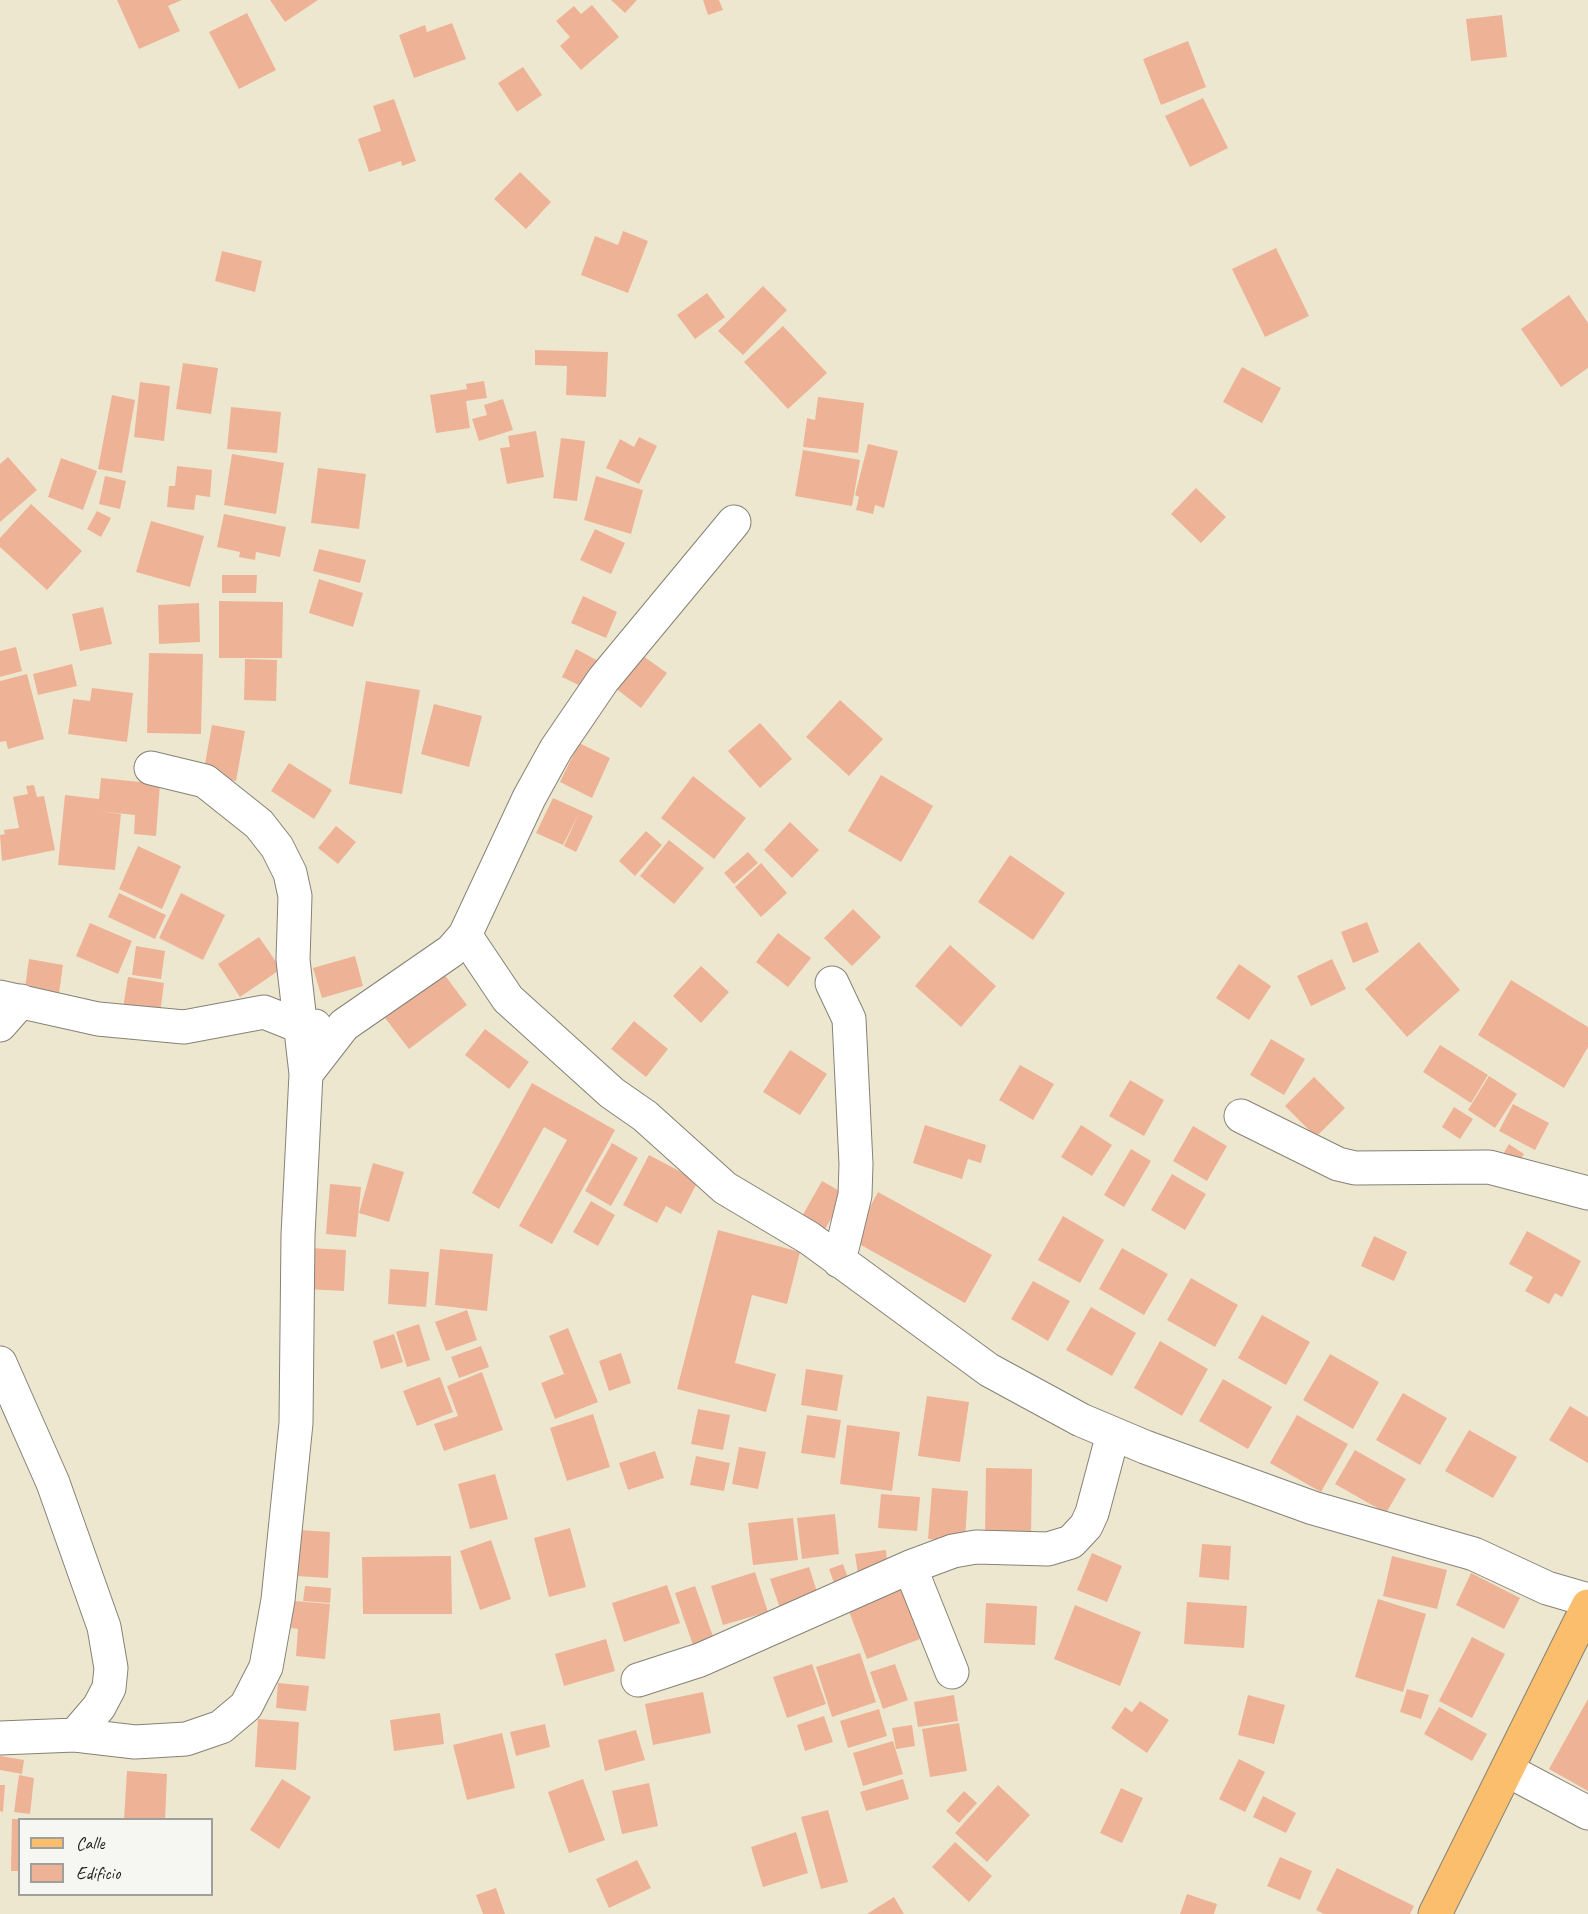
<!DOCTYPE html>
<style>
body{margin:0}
#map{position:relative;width:1588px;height:1914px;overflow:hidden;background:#eee7cf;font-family:Caveat,sans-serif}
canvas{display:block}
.legend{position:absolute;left:18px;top:1818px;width:195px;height:78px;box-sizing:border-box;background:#f6f6f2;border:2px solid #9f9f9c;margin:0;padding:8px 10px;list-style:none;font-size:18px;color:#1c1c1c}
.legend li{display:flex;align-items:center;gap:12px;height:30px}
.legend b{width:30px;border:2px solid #9f9f9c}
</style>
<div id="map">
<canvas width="1588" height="1914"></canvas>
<ul class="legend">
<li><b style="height:8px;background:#fabe6d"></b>Calle</li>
<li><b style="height:16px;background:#eeb397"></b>Edificio</li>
</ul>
</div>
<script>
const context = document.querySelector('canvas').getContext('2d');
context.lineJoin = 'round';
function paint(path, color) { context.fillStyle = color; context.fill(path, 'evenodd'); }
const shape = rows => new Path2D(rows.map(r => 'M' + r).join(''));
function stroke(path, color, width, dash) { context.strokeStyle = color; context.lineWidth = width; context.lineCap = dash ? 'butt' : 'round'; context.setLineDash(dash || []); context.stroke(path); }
const building = shape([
 [117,0,182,0,168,6,180,31,139,49],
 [270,0,318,0,285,22],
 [611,0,637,0,625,13],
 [703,0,719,0,723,10,708,15],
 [592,5,619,37,581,70,560,46,570,37,556,21,574,6,581,14],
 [247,13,276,70,239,89,209,32],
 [1502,15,1507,57,1471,61,1466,19],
 [452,23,466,59,414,78,399,35,425,25,427,32],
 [1188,41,1206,87,1161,105,1143,59],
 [523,67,542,95,517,112,498,83],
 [1203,98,1228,148,1190,167,1165,116],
 [394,99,416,161,402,166,401,161,369,172,358,139,381,131,373,106],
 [520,172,551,202,526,229,494,199],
 [623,231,648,241,628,293,581,275,595,236,618,245],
 [1276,248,1309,316,1265,337,1232,269],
 [222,251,262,261,255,292,215,281],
 [763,286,787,310,743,355,718,331],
 [707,293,725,317,695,339,677,315],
 [1569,295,1588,323,1588,368,1561,387,1521,329],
 [783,326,827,373,788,409,744,362],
 [535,350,608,352,606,397,566,395,567,366,535,365],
 [183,363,218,368,211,414,176,409],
 [1242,367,1281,388,1262,423,1223,402],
 [484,381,487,398,466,401,470,428,436,433,430,395,467,389,466,384],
 [140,382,170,386,164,441,134,437],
 [112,395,135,400,122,473,98,469],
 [818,397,864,403,858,453,803,447,807,418,815,420],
 [503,399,513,430,479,441,472,419,487,415,484,405],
 [231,407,281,412,277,453,227,449],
 [536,431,544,477,507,484,500,448,510,447,508,436],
 [639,437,657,446,639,484,606,468,620,439,634,447],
 [561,438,585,441,577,501,553,498],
 [868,444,898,451,884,508,875,505,873,514,856,510,859,497,855,495],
 [803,450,860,460,852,506,795,496],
 [232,454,284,463,276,514,224,505],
 [8,457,37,490,0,522,0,464],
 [61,458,97,471,83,510,48,497],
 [177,466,212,470,210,497,196,495,194,510,167,507,169,486,175,486],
 [318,468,366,474,359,529,311,523],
 [105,476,126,481,120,509,99,504],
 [596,476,643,490,631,534,584,520],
 [1196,488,1226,517,1201,543,1171,514],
 [31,504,82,551,47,590,0,547,0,538],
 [97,511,111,518,101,537,87,529],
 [224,514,286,527,280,557,256,552,255,560,239,557,240,552,217,547],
 [151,521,204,536,190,587,136,572],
 [595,529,625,543,611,574,580,560],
 [319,549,366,560,360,583,313,571],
 [222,575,257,575,256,593,222,593],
 [319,579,363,593,353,627,309,613],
 [583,596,617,612,606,638,571,623],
 [219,601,283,602,282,658,219,658],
 [199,603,200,642,159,644,158,605],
 [103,607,112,644,80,651,72,614],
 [16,647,22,671,0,677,0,651],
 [576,649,600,662,587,689,562,677],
 [149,653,203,654,201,734,147,733],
 [639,653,667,673,641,708,614,687],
 [245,659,277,660,276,701,244,700],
 [72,664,77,686,38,695,33,674],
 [27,674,44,739,8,749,6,741,0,742,0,681],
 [366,681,420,690,402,794,349,784],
 [92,688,133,693,127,742,68,734,73,699,90,701],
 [840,700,883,739,849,776,806,737],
 [434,704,482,716,469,767,421,754],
 [760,723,792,759,760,788,728,751],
 [212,725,245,731,236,781,203,775],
 [579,743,610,758,592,798,560,782],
 [289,763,332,790,314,819,271,791],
 [881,775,933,806,901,862,848,831],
 [693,776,746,818,714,859,661,818],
 [101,778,160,784,156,836,134,834,135,815,98,811,121,814,115,870,58,865,65,795,99,799],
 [34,785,37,797,44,796,55,850,2,861,0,835,5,834,4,830,19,828,13,797,28,794,26,786],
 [553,798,593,816,576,852,564,846,579,813,563,845,536,833],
 [790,822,819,850,792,878,764,850],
 [336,826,356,842,338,864,318,848],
 [646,831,662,845,635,876,619,861],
 [669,840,704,868,674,904,640,876],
 [138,846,181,866,162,909,119,889],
 [748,852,758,863,734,884,724,873],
 [1010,855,1065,893,1033,940,978,902],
 [761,863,787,893,761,917,735,887],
 [119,893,166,915,155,939,108,917],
 [181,893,225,915,203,960,159,938],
 [853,909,881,937,852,966,824,938],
 [1367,922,1379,952,1353,963,1341,932],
 [90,923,132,941,118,974,76,956],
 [778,933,811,958,788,987,756,962],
 [259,937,281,969,240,997,218,964],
 [1419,942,1460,990,1407,1037,1365,989],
 [950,945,996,986,961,1027,915,986],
 [136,946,165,951,161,979,132,975],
 [355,956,363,986,322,998,313,968],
 [29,959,63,965,59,993,25,988],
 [1332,959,1346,989,1311,1006,1297,976],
 [1239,964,1271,986,1249,1020,1216,998],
 [701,966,729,992,701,1023,673,996],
 [444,974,467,1005,409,1049,385,1018],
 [128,977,164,983,160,1014,123,1008],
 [1511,980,1588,1027,1588,1047,1564,1088,1478,1035],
 [634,1021,668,1049,646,1077,611,1049],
 [485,1029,529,1062,509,1089,465,1055],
 [1271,1039,1305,1059,1284,1095,1250,1075],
 [1440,1045,1488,1075,1471,1103,1423,1072],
 [790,1050,827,1074,800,1115,763,1092],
 [1020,1065,1054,1084,1033,1120,999,1100],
 [1489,1076,1517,1094,1495,1128,1468,1110],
 [1314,1077,1345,1108,1316,1137,1285,1106],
 [1130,1080,1164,1100,1144,1136,1109,1116],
 [532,1083,615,1130,552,1244,519,1226,567,1140,544,1127,499,1209,472,1193],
 [1513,1104,1549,1123,1535,1150,1499,1131],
 [1454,1107,1473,1119,1460,1139,1442,1127],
 [925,1125,986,1145,981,1163,968,1159,962,1179,913,1163],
 [1081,1125,1112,1145,1092,1176,1061,1157],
 [1193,1126,1227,1146,1207,1181,1173,1161],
 [612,1143,638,1158,611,1206,585,1191],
 [1509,1144,1524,1154,1514,1171,1499,1161],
 [1131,1149,1151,1161,1124,1207,1104,1195],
 [649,1155,698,1181,681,1214,666,1206,657,1223,623,1205],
 [373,1163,404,1172,389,1222,359,1213],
 [1172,1174,1206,1194,1185,1230,1151,1210],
 [822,1181,845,1194,824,1231,801,1218],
 [330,1184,361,1187,356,1237,326,1234],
 [878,1192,992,1255,965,1303,852,1240],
 [591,1201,615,1215,598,1246,573,1232],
 [1063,1216,1104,1240,1080,1283,1038,1260],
 [718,1230,800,1252,787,1304,752,1295,735,1363,776,1374,766,1412,677,1389],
 [1527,1231,1581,1261,1562,1297,1555,1293,1549,1304,1525,1291,1533,1277,1509,1264],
 [1374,1236,1407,1252,1394,1281,1361,1266],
 [309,1248,346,1250,344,1291,307,1289],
 [1122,1248,1168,1274,1144,1315,1099,1289],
 [440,1249,493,1254,487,1311,435,1305],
 [390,1269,429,1272,426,1307,388,1304],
 [1191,1278,1238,1305,1215,1347,1167,1320],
 [1033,1281,1070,1301,1048,1341,1011,1319],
 [1091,1307,1136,1333,1112,1376,1066,1350],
 [467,1310,477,1340,446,1351,435,1322],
 [1262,1315,1310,1342,1286,1385,1238,1358],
 [419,1324,430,1360,407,1367,396,1332],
 [568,1328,598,1402,555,1419,541,1383,564,1374,549,1336],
 [394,1334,403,1362,381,1369,373,1341],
 [1160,1341,1208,1369,1182,1416,1134,1388],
 [481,1346,489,1367,459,1378,451,1357],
 [621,1353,631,1383,609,1391,599,1361],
 [1330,1354,1379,1382,1353,1429,1303,1400],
 [806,1369,843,1375,837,1411,801,1405],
 [482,1372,503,1430,444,1451,434,1424,458,1416,447,1386],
 [440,1377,453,1412,417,1426,403,1391],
 [1223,1379,1272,1407,1248,1449,1199,1421],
 [1403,1393,1447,1418,1420,1465,1376,1440],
 [927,1396,969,1402,960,1462,918,1456],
 [1570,1406,1588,1417,1588,1463,1549,1440],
 [698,1409,730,1415,723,1450,691,1444],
 [593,1414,610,1467,567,1481,550,1428],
 [807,1415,841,1420,835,1458,801,1453],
 [1297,1415,1348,1444,1321,1492,1270,1463],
 [847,1425,900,1432,892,1491,840,1484],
 [1469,1430,1517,1457,1493,1498,1445,1471],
 [739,1447,766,1452,758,1489,732,1484],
 [1355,1450,1406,1479,1386,1513,1335,1484],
 [655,1451,664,1478,628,1490,619,1463],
 [696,1456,730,1463,724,1491,690,1485],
 [986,1468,1032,1469,1031,1535,985,1534],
 [495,1474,508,1519,470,1529,458,1484],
 [932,1488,968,1491,965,1541,928,1539],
 [881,1494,920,1497,917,1531,878,1528],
 [835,1514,839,1554,802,1559,797,1518],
 [793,1518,798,1560,753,1565,748,1523],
 [570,1528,586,1587,549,1597,534,1538],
 [299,1530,330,1532,328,1578,296,1576],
 [491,1540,511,1599,480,1610,460,1551],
 [1202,1544,1231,1546,1229,1580,1199,1577],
 [886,1550,888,1571,858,1575,855,1554],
 [1092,1553,1122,1566,1107,1602,1077,1590],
 [451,1556,452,1614,363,1614,362,1557],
 [1392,1556,1447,1570,1437,1609,1383,1596],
 [843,1564,848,1578,834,1583,829,1569],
 [809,1567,820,1601,782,1614,770,1579],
 [755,1572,768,1612,723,1625,711,1586],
 [1471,1573,1520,1598,1504,1629,1456,1605],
 [667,1585,680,1623,624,1642,612,1603],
 [305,1586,331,1588,330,1603,303,1601],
 [695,1586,715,1642,694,1648,675,1593],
 [901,1586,920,1639,867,1659,847,1606],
 [1378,1599,1426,1614,1403,1692,1355,1677],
 [294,1601,330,1604,325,1659,296,1656,298,1629,291,1628],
 [1187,1602,1247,1606,1244,1648,1184,1644],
 [986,1603,1037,1606,1035,1645,984,1643],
 [1075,1605,1141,1632,1120,1686,1054,1659],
 [1472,1637,1505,1654,1472,1718,1439,1701],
 [606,1639,615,1671,564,1686,555,1654],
 [860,1653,876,1702,832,1717,816,1667],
 [812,1664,826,1704,787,1718,773,1677],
 [895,1664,908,1700,883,1709,870,1672],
 [278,1683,309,1686,306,1711,276,1708],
 [1407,1689,1429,1695,1421,1719,1400,1712],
 [703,1692,711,1733,653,1745,645,1704],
 [954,1695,958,1721,918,1727,914,1702],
 [1248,1695,1285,1705,1274,1744,1238,1735],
 [1588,1699,1588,1791,1549,1769],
 [1140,1701,1169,1720,1147,1753,1111,1728,1125,1707,1132,1712],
 [1439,1707,1487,1734,1472,1761,1424,1734],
 [879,1709,887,1736,848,1748,840,1721],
 [440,1713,444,1744,394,1751,390,1720],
 [824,1716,833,1742,805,1751,797,1725],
 [258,1719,299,1722,296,1770,255,1767],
 [959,1723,967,1771,930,1777,922,1729],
 [545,1724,550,1747,516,1756,510,1732],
 [912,1725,915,1746,896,1749,892,1728],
 [636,1730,645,1760,605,1771,598,1740],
 [502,1733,515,1788,467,1800,453,1745],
 [893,1741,903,1774,863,1786,853,1753],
 [0,1756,24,1760,22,1774,0,1770],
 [1239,1759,1265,1772,1245,1812,1219,1799],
 [127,1771,167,1774,165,1820,124,1820],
 [19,1775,34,1778,30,1814,14,1812],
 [282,1779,311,1797,279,1849,250,1830],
 [583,1779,605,1840,569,1853,548,1792],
 [903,1779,909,1799,866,1811,860,1792],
 [649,1783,658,1826,622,1834,612,1791],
 [0,1785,5,1785,3,1812,0,1811],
 [998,1785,1030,1815,987,1862,955,1833],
 [1121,1788,1143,1798,1122,1843,1100,1833],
 [964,1791,977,1803,959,1823,946,1811],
 [1263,1796,1296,1813,1286,1833,1253,1817],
 [828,1810,848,1882,821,1889,801,1817],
 [12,1819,20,1819,20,1871,11,1871],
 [796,1832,808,1873,763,1887,751,1847],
 [955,1842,992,1876,969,1902,932,1867],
 [1280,1857,1312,1871,1300,1900,1267,1886],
 [637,1860,651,1888,609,1908,596,1879],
 [1337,1868,1414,1906,1410,1914,1324,1914,1316,1910],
 [496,1888,505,1914,483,1914,476,1895],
 [1187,1894,1217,1904,1214,1914,1180,1914],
 [894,1897,904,1914,867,1914]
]);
const minor = shape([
 [465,935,508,999,612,1093,645,1116,725,1188,809,1238,989,1370,1081,1420,1145,1447,1313,1508,1474,1554,1547,1588,1588,1600],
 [832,983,849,1019,856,1164,855,1195,839,1261],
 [0,997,98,1019,184,1027,264,1012,299,1026,315,1026],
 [0,1025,21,1001],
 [306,1074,344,1025,451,951,465,935,529,798,556,749,603,680,734,522],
 [1241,1116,1338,1164,1355,1168,1489,1167,1588,1193],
 [0,1363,53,1483,104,1627,111,1668,109,1688,99,1707,75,1735],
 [910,1567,952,1672],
 [638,1680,700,1660,910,1567,953,1551,976,1547,1048,1549,1071,1542,1086,1526,1092,1513,1113,1434],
 [0,1738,75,1735,135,1742,186,1739,221,1727,246,1706,266,1667,278,1600,296,1423,298,1235,306,1074,293,960,295,896,290,873,277,847,259,824,205,781,151,768],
 [1507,1770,1588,1813]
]);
const major = shape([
 [1435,1914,1588,1606]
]);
paint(building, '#eeb397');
stroke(minor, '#858276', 35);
stroke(major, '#858276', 35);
stroke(minor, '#fff', 33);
stroke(major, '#fabe6d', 33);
</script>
